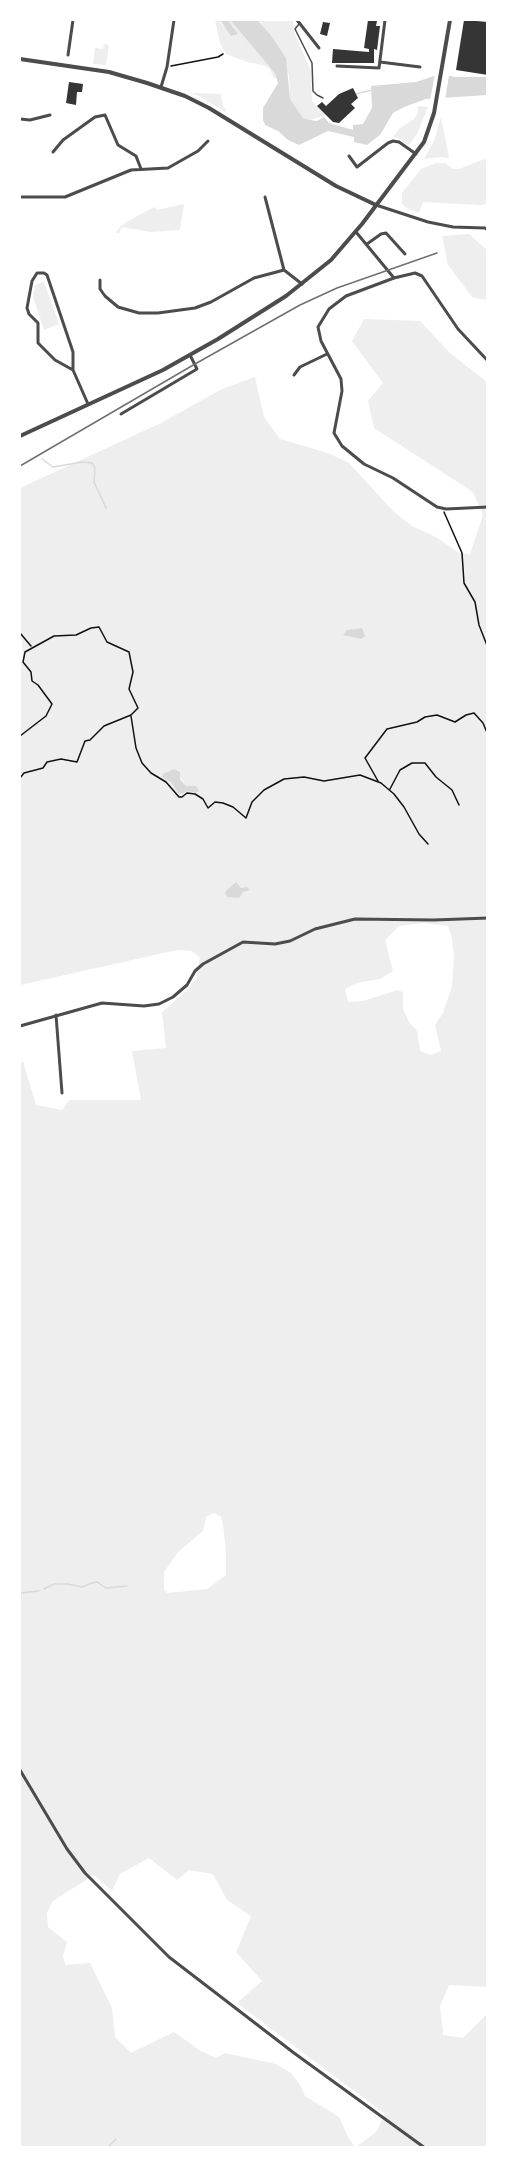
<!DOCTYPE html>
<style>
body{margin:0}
#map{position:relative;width:507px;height:2167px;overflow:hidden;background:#fff;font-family:Bitter,serif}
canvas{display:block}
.frame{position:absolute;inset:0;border:21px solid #fff;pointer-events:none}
</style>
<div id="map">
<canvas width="507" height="2167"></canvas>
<div class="frame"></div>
</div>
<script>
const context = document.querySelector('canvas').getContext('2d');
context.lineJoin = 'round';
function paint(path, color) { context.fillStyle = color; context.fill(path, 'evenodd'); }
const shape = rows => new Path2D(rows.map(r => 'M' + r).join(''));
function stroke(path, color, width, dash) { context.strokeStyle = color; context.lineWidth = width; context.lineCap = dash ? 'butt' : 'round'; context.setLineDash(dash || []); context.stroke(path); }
const green = shape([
 [215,20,220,20,222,25,238,35,229,22,231,21,272,68,278,78,274,78,269,68,262,65,247,62,226,54,220,43],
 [257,20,293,20,294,32,311,71,312,101,326,115,310,120,303,118,295,107,290,99,289,75,270,34],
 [104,44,109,45,106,65,93,64,95,48,103,49],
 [176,86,193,93,221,94,223,107,226,109,225,112,201,97],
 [418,106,428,107,417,134,409,145,398,138,393,137,399,129,414,119,418,113],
 [441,117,449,158,441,157,424,159,434,141],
 [487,158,487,204,480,205,423,202,419,213,409,209,402,204,402,193,421,169,436,163,445,163,453,169,459,169],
 [184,204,180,230,151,232,122,227,119,233,116,233,118,229,123,224,148,210,155,207,157,210],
 [469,234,487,250,487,300,472,297,448,265,442,236],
 [44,282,59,324,44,330,33,297,35,285],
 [364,319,420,321,450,353,487,382,488,1987,449,1985,440,2006,443,2035,463,2038,487,2014,487,2147,356,2147,376,2132,385,2114,237,2003,262,1981,236,1952,251,1916,227,1900,213,1874,189,1870,177,1880,149,1858,120,1874,112,1891,94,1875,53,1901,47,1913,48,1927,67,1942,63,1956,65,1965,90,1963,112,2008,115,2037,131,2053,174,2032,201,2051,216,2058,225,2053,276,2064,291,2073,300,2085,305,2096,339,2117,348,2137,355,2147,20,2147,20,1064,23,1061,36,1105,62,1110,69,1100,141,1100,132,1051,166,1048,162,1012,185,992,196,979,200,958,192,951,177,950,20,985,20,661,23,660,22,640,20,639,20,488,161,423,222,389,255,377,264,417,280,439,328,453,349,463,393,511,412,526,436,537,459,553,470,554,483,515,473,492,374,428,368,401,383,383,352,341],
 [179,775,186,786,195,793,188,791,177,792,171,782],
 [423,923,448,926,452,938,454,957,452,987,443,1013,435,1025,441,1051,431,1055,420,1051,417,1031,409,1022,403,1009,403,992,398,990,363,1001,348,1002,345,989,357,983,380,979,393,971,385,940,399,926],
 [214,1513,221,1517,223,1525,226,1551,226,1575,207,1589,167,1593,164,1589,164,1572,178,1552,203,1531,206,1517]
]);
const water = shape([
 [220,20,257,20,270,34,286,58,290,99,303,118,310,120,317,121,324,117,329,123,353,130,353,125,363,124,372,108,371,86,416,82,440,74,455,77,487,77,487,95,426,99,404,107,393,113,380,135,367,145,354,142,354,137,328,131,299,145,288,140,278,131,265,125,263,120,263,108,278,83,275,73,231,21,229,22,238,34,231,36],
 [362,628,365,636,361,639,343,635,347,630],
 [174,769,180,772,180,779,186,786,196,786,199,791,196,793,188,791,180,794,177,792,171,782,162,777,163,774],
 [236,882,241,888,247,887,250,890,243,892,239,898,227,897,225,892]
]);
const pier = shape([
 [435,73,449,75,445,100,430,101]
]);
const stream = shape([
 [355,94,372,90],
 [42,459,53,467,82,462,92,463,95,468,94,482,106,508],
 [44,1589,54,1584,68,1584,82,1587,92,1583,97,1582,106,1588,127,1586],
 [20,1593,39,1591],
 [107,2148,116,2139]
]);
const building = shape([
 [368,20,377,21,376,26,380,26,377,50,374,49,374,63,332,63,333,49,369,52,369,49,364,48],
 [464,20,488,22,488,75,456,70],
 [323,22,330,23,327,36,320,34],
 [69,82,83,84,82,92,77,92,76,105,66,103],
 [353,88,358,98,351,104,355,108,339,123,333,122,317,106,322,102,326,106,339,94]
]);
const path = shape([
 [171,66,218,57,223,54],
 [444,512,462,553,464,583,475,602,479,625,488,648],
 [20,633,31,646],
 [131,716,136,748,142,763,151,773,166,782,179,797,182,797,187,793,195,794,203,799,208,808,215,802,223,803,233,807,246,818,252,802,264,790,284,779,304,777,324,781,360,775,381,783,394,794,404,807,419,834,428,844],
 [20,736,46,716,52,704,38,685,32,681,31,672,23,662,25,652,54,636,76,635,91,628,99,627,107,642,129,652,133,672,129,689,138,708,131,715,104,726,90,740,85,741,77,762,61,759,47,762,43,768,24,773,20,778],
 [378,781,365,758,387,729,417,722,425,717,437,715,455,722,466,715,474,713,483,723,488,735],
 [390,789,400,770,412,763,425,763,436,777,452,790,459,805]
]);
const service = shape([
 [299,24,295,29,312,63,313,91,317,95,323,98]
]);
const minor = shape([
 [297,20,319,48],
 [68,55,73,20],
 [380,62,420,67],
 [337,66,379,68,385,20],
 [161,87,167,67,174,20],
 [20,119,30,120,50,115],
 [53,152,63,140,95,117,105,115,118,145,136,156,141,169],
 [349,156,357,167,388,143,393,141,399,142,416,154],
 [20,197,65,197,131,170,168,168,198,151,208,141],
 [376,205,428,222,453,227,485,228,488,230],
 [356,232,394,278],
 [367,244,381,234,386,233,405,254],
 [284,270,302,284],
 [100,280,100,289,105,296,118,307,139,313,158,313,195,308,211,302,254,278,284,270,265,197],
 [488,361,458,329,422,276,415,273,394,278,346,296,329,309,318,327,321,341,341,379,342,391,334,433,342,446,364,464,393,478,437,507,446,509,488,507],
 [73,370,55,360,38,343,38,323,29,314,27,308,32,281,37,273,44,273,47,275,73,352,73,370,88,404],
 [294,375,300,367,327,354],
 [121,414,197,369,190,355],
 [56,1015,62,1093],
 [20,1026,102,1003,144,1006,159,1004,173,997,187,985,195,971,203,964,243,942,275,944,290,941,315,929,355,919,434,920,488,918],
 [20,1770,67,1849,85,1873,169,1957,294,2053,425,2148]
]);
const tertiary = shape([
 [20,59,109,72,147,83,185,96,209,108,336,186,376,205],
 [20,436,163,370,218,339,286,296,331,260,362,224,424,142,434,113,450,20]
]);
const rail = shape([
 [20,466,195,364,300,305,337,288,437,253]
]);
paint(green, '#eee');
paint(water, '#d9d9d9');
paint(pier, '#fff');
stroke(stream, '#d9d9d9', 1.5);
paint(building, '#353535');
stroke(path, '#111', 1.5);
stroke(service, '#4c4c4c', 1.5);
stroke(minor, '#4c4c4c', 3);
stroke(tertiary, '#4c4c4c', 4);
stroke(rail, '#707070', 1.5);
</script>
